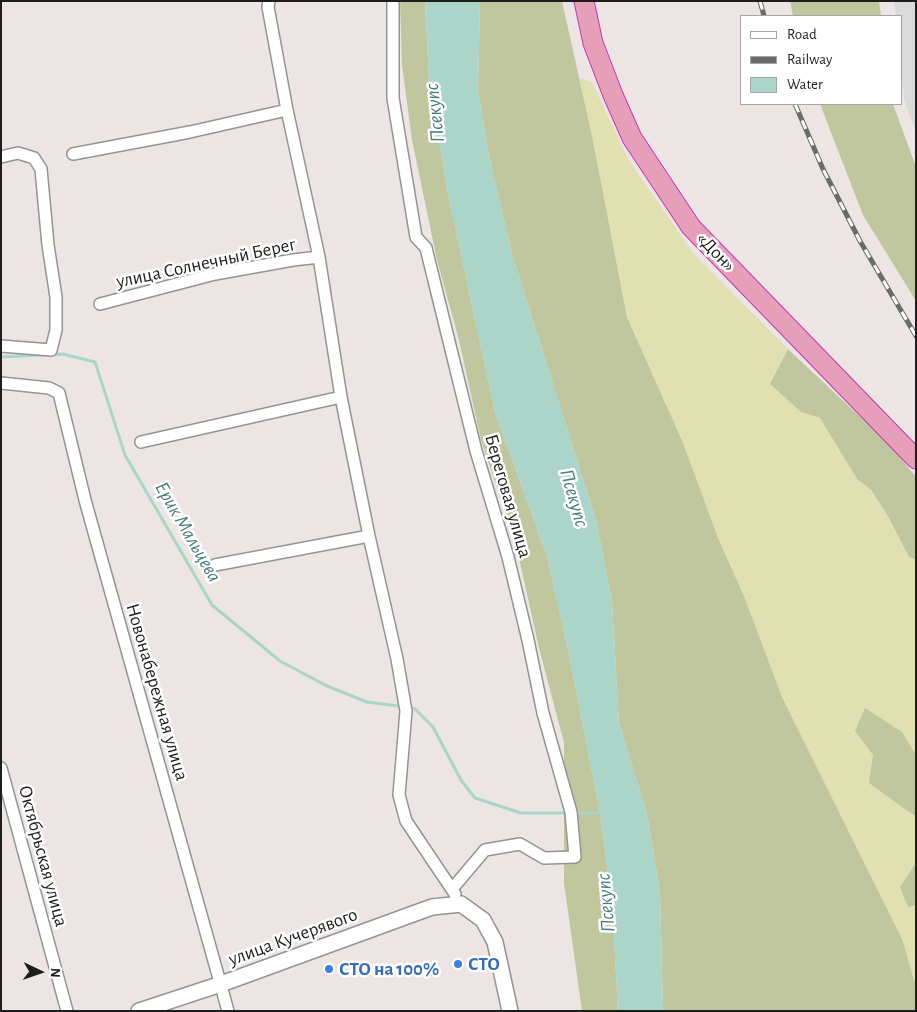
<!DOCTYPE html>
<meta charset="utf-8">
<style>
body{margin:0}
#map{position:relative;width:917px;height:1012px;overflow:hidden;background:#ede5e4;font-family:"Alegreya Sans",sans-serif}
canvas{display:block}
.frame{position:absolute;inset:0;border:2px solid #1d1d1d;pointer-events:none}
.legend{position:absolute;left:740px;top:15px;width:162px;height:90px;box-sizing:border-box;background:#fff;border:1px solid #a5a5a5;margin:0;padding:6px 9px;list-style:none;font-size:15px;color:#1d1d1d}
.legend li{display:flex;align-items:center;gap:10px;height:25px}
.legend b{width:25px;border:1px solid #a5a5a5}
.north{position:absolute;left:15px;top:947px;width:50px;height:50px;-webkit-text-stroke:4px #fff;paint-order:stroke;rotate:93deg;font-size:14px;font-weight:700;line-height:20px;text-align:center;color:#1d1d1d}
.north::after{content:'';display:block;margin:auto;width:18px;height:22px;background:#1d1d1d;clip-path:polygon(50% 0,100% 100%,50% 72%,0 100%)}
</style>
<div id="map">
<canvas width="917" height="1012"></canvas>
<div class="frame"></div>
<ul class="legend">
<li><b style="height:6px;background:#fff"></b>Road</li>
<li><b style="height:6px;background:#6b6b6b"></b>Railway</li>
<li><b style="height:14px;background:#aad5c8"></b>Water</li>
</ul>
<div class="north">N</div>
</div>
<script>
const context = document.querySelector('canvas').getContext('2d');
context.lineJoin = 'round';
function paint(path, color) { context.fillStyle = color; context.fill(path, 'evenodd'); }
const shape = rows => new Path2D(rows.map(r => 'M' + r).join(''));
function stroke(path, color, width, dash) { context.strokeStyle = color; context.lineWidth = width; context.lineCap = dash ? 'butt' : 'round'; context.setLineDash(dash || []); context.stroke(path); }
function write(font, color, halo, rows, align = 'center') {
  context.font = font + ' "Alegreya Sans",sans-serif'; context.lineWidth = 5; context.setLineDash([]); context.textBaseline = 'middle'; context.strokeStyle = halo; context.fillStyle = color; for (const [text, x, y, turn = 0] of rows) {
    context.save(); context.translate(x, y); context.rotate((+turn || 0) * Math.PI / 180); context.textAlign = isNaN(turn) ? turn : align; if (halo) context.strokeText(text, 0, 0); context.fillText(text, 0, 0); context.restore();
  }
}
const residential = shape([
 [894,1,916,1,916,134,904,99,901,68,901,16,896,16]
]);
const grass = shape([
 [579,78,592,82,628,159,693,253,788,349,770,384,801,412,820,418,857,479,870,490,889,518,909,557,916,560,916,987,903,941,782,697,744,596,718,538,663,398,627,317,592,136]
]);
const forest = shape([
 [400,1,425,1,429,79,447,189,495,412,547,556,569,654,600,813,612,902,618,1011,582,1011,564,883,564,743,539,648,517,549,481,440,459,340,437,260,412,140,402,65],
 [480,1,562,1,592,136,627,317,683,443,718,538,744,596,782,697,903,941,916,987,916,1011,663,1011,660,892,647,814,619,723,612,602,596,520,512,254,489,156,478,89],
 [790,1,879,1,881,16,793,16],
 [820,104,893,104,916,167,916,301,863,215],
 [788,349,890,445,916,477,916,560,909,557,889,518,871,490,857,479,820,418,801,412,770,384],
 [865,708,902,732,916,755,916,817,869,783,873,755,855,731],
 [916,863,916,905,908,907,900,887]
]);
const water = shape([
 [425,1,480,1,478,89,489,156,512,254,596,520,612,602,619,723,647,814,660,892,663,1011,618,1011,612,902,600,813,569,654,547,556,495,412,447,189,429,79]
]);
const stream = shape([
 [1,357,63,354,95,362,125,455,212,605,280,661,327,686,367,702,398,706],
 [414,708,433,727,461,780,475,798,521,813,605,813]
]);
const minor = shape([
 [269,1,268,7,287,110,319,257,341,397,369,536,397,659,406,711,399,795,406,821,455,894],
 [393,1,393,98,416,237,426,248,476,451,508,557,528,640,543,713,571,812,575,857,544,858,520,844,485,850,452,889],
 [73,154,190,132,287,110],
 [1,157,18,153,34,158,41,169,48,245,56,297,56,330,51,350,1,346],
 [100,304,215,274,293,260,319,257],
 [1,383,49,388,59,393,85,500,228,1011],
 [141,442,341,397],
 [215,565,369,536],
 [1,768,67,1011]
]);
const tertiary = shape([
 [139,1011,221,984,432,907,461,904,483,920,495,942,510,1011]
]);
const trunk = shape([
 [584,1,593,43,613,95,632,138,691,227,916,459]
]);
const rail = shape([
 [760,1,764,16],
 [795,104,823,169,860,241,916,336]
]);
const markers = [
 [458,964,5,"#3f7fe0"],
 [329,969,5,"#3f7fe0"]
];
const streetNames = [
 ["«Дон»",716,252,46],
 ["улица Солнечный Берег",206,263,-12],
 ["Береговая улица",508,496,74],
 ["Новонабережная улица",157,692,74],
 ["Октябрьская улица",43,856,75],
 ["улица Кучерявого",293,937,-20]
];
const shopNames = [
 ["СТО",468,964],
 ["СТО на 100%",339,969]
];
const waterNames = [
 ["Псекупс",435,113,-96],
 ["Псекупс",574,498,74],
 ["Ерик Мальцева",188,532,60],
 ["Псекупс",606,903,-95]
];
paint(residential, '#dbdadb');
paint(grass, '#e1e0b0');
paint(forest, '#c0c79e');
paint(water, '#aad5c8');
stroke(stream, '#aad5c8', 3);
stroke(minor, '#949494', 14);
stroke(tertiary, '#949494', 18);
stroke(trunk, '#c23ab2', 21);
stroke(minor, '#fff', 11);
stroke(tertiary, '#fff', 15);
stroke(trunk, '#e69fb8', 19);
stroke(rail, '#6b6b6b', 5);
stroke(rail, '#fff', 3, [9]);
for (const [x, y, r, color] of markers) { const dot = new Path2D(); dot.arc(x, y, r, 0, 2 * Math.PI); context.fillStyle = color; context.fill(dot); stroke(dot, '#fff', 2); }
write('19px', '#1d1d1d', '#fff', streetNames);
write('bold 19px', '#366cbe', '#fff', shopNames, 'left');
write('italic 20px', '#457c7a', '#fff', waterNames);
</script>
